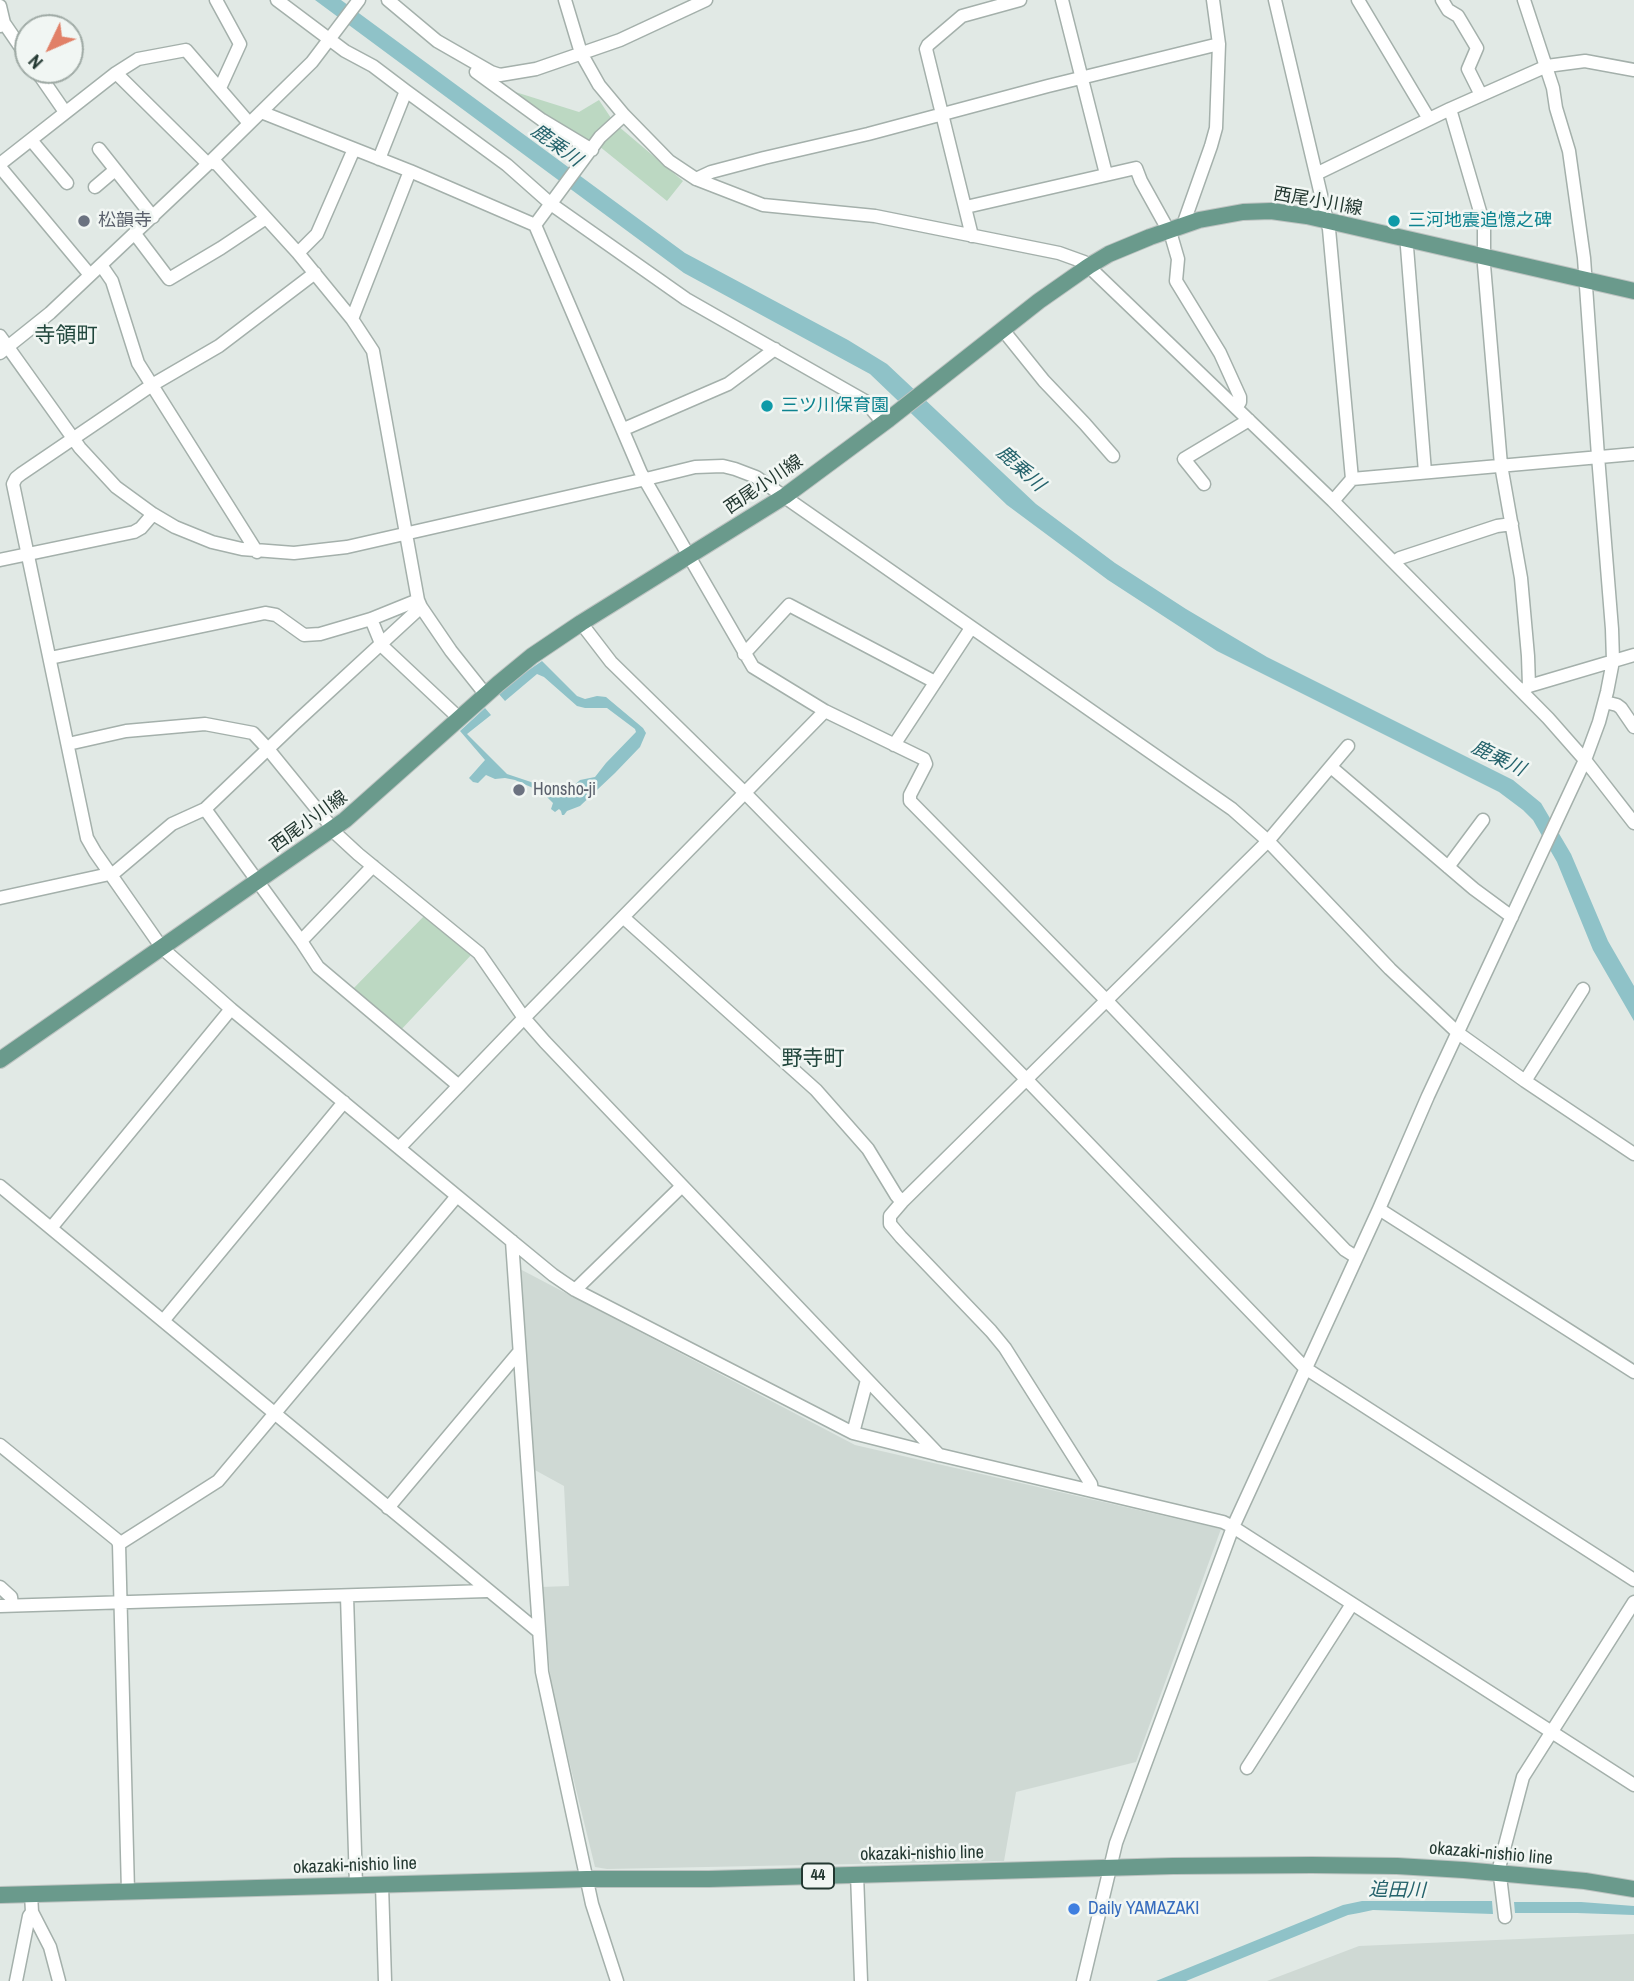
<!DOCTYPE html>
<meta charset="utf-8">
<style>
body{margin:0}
#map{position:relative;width:1634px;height:1981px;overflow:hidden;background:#e1e9e5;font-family:"Archivo Narrow",sans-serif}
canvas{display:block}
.north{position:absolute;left:14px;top:14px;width:70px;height:70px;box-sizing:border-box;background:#f1f6f3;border:2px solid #9faaa5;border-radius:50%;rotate:226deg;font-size:19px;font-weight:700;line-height:28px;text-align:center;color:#233831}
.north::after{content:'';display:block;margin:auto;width:24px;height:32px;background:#e18067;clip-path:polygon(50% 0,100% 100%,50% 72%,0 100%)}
</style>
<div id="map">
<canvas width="1634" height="1981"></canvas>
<div class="north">N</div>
</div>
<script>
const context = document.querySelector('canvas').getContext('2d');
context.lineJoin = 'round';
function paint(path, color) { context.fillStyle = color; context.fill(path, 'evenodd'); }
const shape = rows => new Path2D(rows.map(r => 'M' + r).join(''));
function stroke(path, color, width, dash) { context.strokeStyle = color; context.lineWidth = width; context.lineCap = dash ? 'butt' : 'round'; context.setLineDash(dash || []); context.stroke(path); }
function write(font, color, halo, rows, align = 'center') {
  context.font = font + ' "Archivo Narrow","Noto Sans JP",sans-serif'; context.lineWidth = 5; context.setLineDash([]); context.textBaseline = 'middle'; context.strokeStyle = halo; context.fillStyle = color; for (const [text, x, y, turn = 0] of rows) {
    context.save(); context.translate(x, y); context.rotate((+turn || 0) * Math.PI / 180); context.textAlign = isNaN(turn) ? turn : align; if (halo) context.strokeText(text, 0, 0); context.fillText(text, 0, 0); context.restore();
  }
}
const built = shape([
 [518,1268,855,1445,1221,1529,1136,1762,1016,1792,1004,1861,607,1869,595,1867,552,1691,541,1587,569,1586,564,1486,533,1469],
 [1634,1934,1634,1981,1267,1981,1359,1946]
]);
const green = shape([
 [509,90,579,112,599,100,611,118,592,139,586,141,545,119],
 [618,126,683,181,667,201,599,146],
 [426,914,473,953,399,1032,351,991]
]);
const water = shape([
 [315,0,341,0,685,253,848,340,887,364,1036,504,1115,563,1186,609,1267,657,1513,780,1541,803,1571,854,1608,941,1634,986,1634,1021,1593,950,1557,862,1533,820,1523,810,1499,792,1217,651,1108,580,1007,505,870,374,684,273],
 [542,661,577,696,585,699,597,696,606,697,643,728,646,733,640,747,615,773,580,806,567,811,564,815,562,815,561,811,559,809,555,812,551,809,553,803,542,792,515,780,505,778,495,779,486,775,478,783,473,782,469,778,485,760,460,731,485,708,491,715,467,734,507,774,531,782,551,793,556,790,568,791,580,780,595,777,606,763,636,732,635,729,607,708,585,708,577,706,544,677,537,674,505,701,497,692],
 [1362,1901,1492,1901,1493,1914,1373,1910,1359,1913,1348,1915,1186,1981,1156,1981,1343,1905],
 [1514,1902,1581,1902,1634,1906,1634,1915,1577,1913,1515,1913]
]);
const minor = shape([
 [216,0,240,44,220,88],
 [277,0,345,51,373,66,406,91,507,165,551,204,686,299,865,401,883,423],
 [388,0,437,41,491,72,500,75,536,69,620,40,706,0],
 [565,0,581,53,599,85,624,115,669,161,696,179,763,205,875,216,1059,253,1084,262,1333,501,1548,718,1585,760,1634,823],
 [1062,0,1106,174],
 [1275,0,1329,229,1352,479],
 [1358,0,1429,119],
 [1442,0,1448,10,1458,16,1477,48,1468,69,1481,95],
 [0,6,4,23],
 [0,26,4,23,28,58],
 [36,70,65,112],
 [476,72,542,120,592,150],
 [116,73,138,59,186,50,249,123],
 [1450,109,1484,225,1484,265,1501,465,1521,578,1528,656,1529,686],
 [261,112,410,171,535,225,641,473,753,667,825,711,924,759,926,764,910,795,910,801,913,804,1107,1001,1345,1250,1356,1257],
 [31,140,67,183],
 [99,149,153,217],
 [379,159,406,91],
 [0,164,116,73,205,161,217,164,298,253,352,319,373,351,418,600,421,607,451,651,486,695],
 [0,167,90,275],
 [1316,174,1450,109,1547,66,1585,61,1634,70],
 [696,179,711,172,764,158,868,134,1048,86,1219,44],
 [95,187,115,170],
 [966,207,1136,168,1141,181,1171,235,1178,259,1176,281,1220,353,1240,397,1240,402,1236,408],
 [535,225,600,137,624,115],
 [1183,225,1211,146,1216,128,1219,44,1213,0],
 [135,234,169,279,221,248,266,218],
 [972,236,926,49,928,45,962,16,1020,0],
 [1408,240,1407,247,1425,472],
 [298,253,317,234,354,149],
 [101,265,112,281,138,363,257,552],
 [315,273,219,346,152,385,21,474,16,478,13,484,87,838,95,852,162,948,231,1009,457,1196,553,1275,575,1290,853,1433,940,1455,1223,1522,1233,1527,1634,1785],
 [352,319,410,171],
 [1003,330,1044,381,1085,424,1113,456],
 [0,336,80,448,116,487,153,514,175,527,212,542,242,549,294,553,347,547,646,479,695,467,723,466,735,469,756,477,1232,809,1268,841,1390,969,1458,1033,1525,1081,1634,1154],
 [0,353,50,313,210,162,312,62,359,0],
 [624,429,728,384,775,349],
 [1204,484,1184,459,1249,420],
 [1333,501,1352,479,1634,454],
 [0,560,134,532,141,528,153,514],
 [1394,562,1400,558,1497,526,1512,524],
 [371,619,380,641,380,644,460,719],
 [581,623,611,662,745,793,1027,1080,1305,1368,1634,1580],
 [744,654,789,605,935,682],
 [50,658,265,613,276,615,304,635,320,634,371,619,418,600],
 [1525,689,1529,686,1634,655],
 [1605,702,1617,705,1621,708,1634,727],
 [68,744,126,731,205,724,253,733,268,749,329,824,332,830,358,854,479,953,524,1018,545,1042,939,1455],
 [894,745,971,628],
 [1331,767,1474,889,1512,917],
 [205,809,301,941,373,866],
 [1448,867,1483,820],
 [0,898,114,873,172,824,205,809,294,724,421,607],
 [624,918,816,1090,868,1149,896,1195,902,1202],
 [301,941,318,967,459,1086],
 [1525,1081,1583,989],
 [399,1148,524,1018,825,711],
 [0,1186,539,1632],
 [1379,1209,1634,1372],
 [51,1228,231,1009],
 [512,1241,542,1672,592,1904,617,1981],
 [575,1290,682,1186],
 [163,1321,344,1102],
 [853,1433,867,1380],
 [0,1445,117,1540,119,1544,128,1891],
 [1092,1491,1091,1484,1005,1348,991,1331,901,1237,890,1224,890,1216,902,1202,1268,841,1348,746],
 [388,1508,519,1352],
 [119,1544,218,1481,457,1196],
 [0,1587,11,1597,12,1605],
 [347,1596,356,1885],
 [0,1606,487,1591],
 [1247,1768,1352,1604],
 [857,1874,861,1981],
 [382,1885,385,1981],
 [31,1894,32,1912,50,1947,59,1981],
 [1505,1917,1499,1868,1523,1777,1634,1602],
 [16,1981,29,1916,32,1912],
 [1083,1981,1116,1843,1233,1527,1379,1209,1428,1096,1585,760,1599,722,1607,692,1613,661,1612,629,1598,456,1584,258,1569,151,1556,108,1553,88,1524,0]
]);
const major = shape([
 [0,1060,345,820,498,684,532,656,581,623,785,496,889,419,1039,301,1089,266,1109,254,1150,237,1199,220,1243,212,1271,211,1307,216,1634,291],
 [0,1895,587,1879,709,1879,1173,1866,1312,1865,1397,1866,1464,1870,1585,1881,1634,1889]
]);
const markers = [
 [84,221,7,"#6b7280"],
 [1394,221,7,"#0f9aa8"],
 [767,406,7,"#0f9aa8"],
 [519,790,7,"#6b7280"],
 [1074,1909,7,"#3f7fe0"]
];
const shields = [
 [818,1876,32]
];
const shieldNames = [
 ["44",818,1876]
];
const streetNames = [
 ["西尾小川線",1318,202,10],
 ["西尾小川線",764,485,-34],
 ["西尾小川線",309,822,-36],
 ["okazaki-nishio line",922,1854,-1],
 ["okazaki-nishio line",1491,1854,5],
 ["okazaki-nishio line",355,1866,-2]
];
const worshipNames = [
 ["松韻寺",98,221],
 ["Honsho-ji",533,790]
];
const cultureNames = [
 ["三河地震追憶之碑",1408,221],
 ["三ツ川保育園",781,406]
];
const shopNames = [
 ["Daily YAMAZAKI",1088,1909]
];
const waterNames = [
 ["鹿乗川",556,146,36],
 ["鹿乗川",1020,469,42],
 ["鹿乗川",1498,759,26],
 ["追田川",1397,1891,1]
];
const quarterNames = [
 ["寺領町",66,336],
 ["野寺町",813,1059]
];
paint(built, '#cfd9d4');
paint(green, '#bcd8c2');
paint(water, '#8fc2c8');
stroke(minor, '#a4b0ab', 15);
stroke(major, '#bdc3c1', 18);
stroke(minor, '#fff', 12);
stroke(major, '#6a9a8c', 16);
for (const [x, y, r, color] of markers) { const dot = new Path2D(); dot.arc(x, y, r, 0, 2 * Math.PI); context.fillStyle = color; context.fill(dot); stroke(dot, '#f1f6f3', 2.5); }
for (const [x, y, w] of shields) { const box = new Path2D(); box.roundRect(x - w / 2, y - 12.5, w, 25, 5); context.fillStyle = '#f1f6f3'; context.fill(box); stroke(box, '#233831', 2); }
write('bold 16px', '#233831', null, shieldNames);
write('18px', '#233831', '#f1f6f3', streetNames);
write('18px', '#5b616d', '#f1f6f3', worshipNames, 'left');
write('18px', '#0d838f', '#f1f6f3', cultureNames, 'left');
write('18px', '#366cbe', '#f1f6f3', shopNames, 'left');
write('italic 19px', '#25636c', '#f1f6f3', waterNames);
write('21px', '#22473d', '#f1f6f3', quarterNames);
</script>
